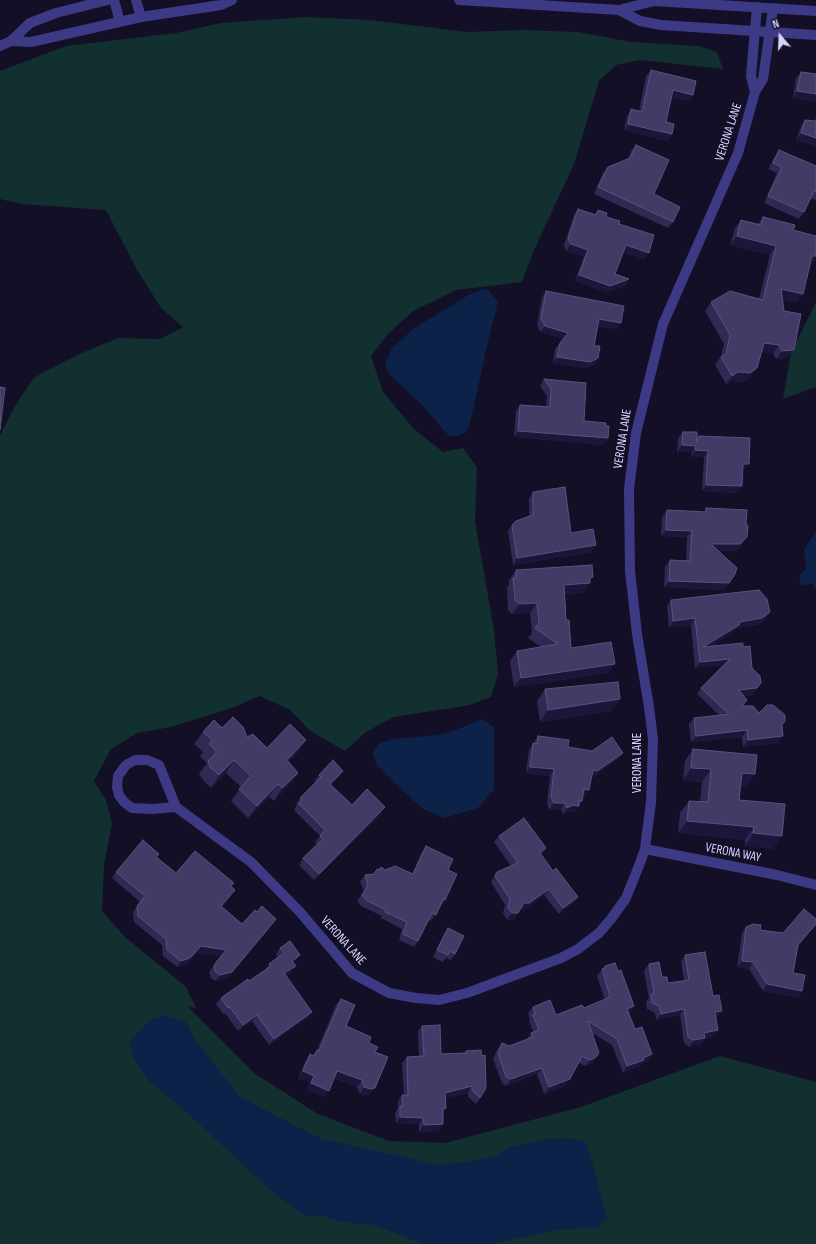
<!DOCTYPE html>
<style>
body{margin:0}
#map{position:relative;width:816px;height:1244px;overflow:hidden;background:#130f26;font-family:"Sofia Sans Condensed",sans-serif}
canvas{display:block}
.north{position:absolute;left:760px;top:16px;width:40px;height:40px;-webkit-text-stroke:3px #130f26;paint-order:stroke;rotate:341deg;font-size:11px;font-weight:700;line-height:16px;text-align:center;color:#d9d4ff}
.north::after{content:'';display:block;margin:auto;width:14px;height:18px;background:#d9d4ff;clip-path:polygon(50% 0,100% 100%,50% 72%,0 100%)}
</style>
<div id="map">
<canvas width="816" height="1244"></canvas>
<div class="north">N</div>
</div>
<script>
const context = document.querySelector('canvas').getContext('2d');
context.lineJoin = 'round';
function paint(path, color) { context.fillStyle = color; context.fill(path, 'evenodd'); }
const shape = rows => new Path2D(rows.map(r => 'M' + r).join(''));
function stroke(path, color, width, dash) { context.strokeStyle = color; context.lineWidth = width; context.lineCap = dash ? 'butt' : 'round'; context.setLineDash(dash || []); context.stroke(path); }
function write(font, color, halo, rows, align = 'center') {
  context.font = font + ' "Sofia Sans Condensed",sans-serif'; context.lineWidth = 4; context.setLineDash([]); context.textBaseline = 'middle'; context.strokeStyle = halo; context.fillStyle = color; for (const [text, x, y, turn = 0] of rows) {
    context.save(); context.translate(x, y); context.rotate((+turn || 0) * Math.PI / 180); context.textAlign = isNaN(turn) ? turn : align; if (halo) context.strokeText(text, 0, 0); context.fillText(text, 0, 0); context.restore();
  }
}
const green = shape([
 [306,17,370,20,466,32,524,30,578,32,631,42,699,46,717,52,723,69,640,60,616,65,599,81,574,164,535,248,522,282,456,290,413,311,387,335,371,356,383,392,414,429,443,452,463,448,477,467,475,521,494,630,498,674,491,697,470,705,394,717,366,732,345,751,310,731,290,710,260,696,229,709,171,727,137,733,111,749,94,781,106,800,112,823,104,865,102,911,125,937,186,987,196,1008,188,1007,254,1073,318,1114,389,1141,445,1143,581,1107,720,1056,816,1082,816,1244,0,1244,0,435,18,401,35,377,77,355,118,338,160,339,183,327,161,308,136,268,106,210,21,204,0,199,0,71,66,46,176,33,221,23],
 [816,302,816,387,783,399,791,353]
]);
const water = shape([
 [486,288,498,301,486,350,470,424,466,432,458,436,449,436,423,406,389,374,385,364,392,348,413,329,470,294],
 [816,532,816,591,813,584,801,585,799,576,806,568,804,549],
 [482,719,494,727,494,790,478,808,444,818,423,809,403,791,376,764,373,752,380,743,394,739,437,735,453,731],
 [163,1015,186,1022,196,1041,240,1097,321,1139,409,1158,430,1164,463,1163,496,1156,510,1147,547,1139,569,1138,587,1143,607,1219,598,1228,561,1229,492,1244,423,1244,375,1225,342,1222,322,1215,305,1216,271,1191,192,1117,148,1080,134,1060,129,1042,151,1019]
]);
const minor = shape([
 [114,0,120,22],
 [136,0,141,17],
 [459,0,619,10,654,1,816,11],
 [619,10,640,21,661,25,816,35],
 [11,41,31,42,141,17,221,5,232,0],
 [0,46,11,41,30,23,56,13,108,0],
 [755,92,751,76,757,7],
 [176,807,152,809,132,808,124,802,119,795,117,787,118,776,126,765,135,760,147,760,159,765,176,807,251,862,299,911,352,973,389,993,416,998,439,1000,467,993,561,958,578,949,599,933,611,919,626,898,640,863,645,849,651,802,653,739,649,707,637,634,630,571,629,489,636,433,663,324,738,153,755,92,763,79,773,8],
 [645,849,777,875,816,885]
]);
const wall = shape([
 [651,70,693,95,689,101,672,97,666,122,672,134,667,141,624,130,627,116,631,109,639,111,646,76],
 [801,72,816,74,816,102,793,98,796,78],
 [816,117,816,146,796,140,801,126,805,120,815,121],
 [636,145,654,194,673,222,668,228,594,194,603,173,608,167,628,159,631,151],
 [779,150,816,166,816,200,810,198,804,212,799,219,764,203,777,173,768,169,775,156],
 [578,209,595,214,598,210,606,217,619,224,649,253,644,259,623,252,615,274,629,279,625,286,606,292,575,281,584,256,566,251,564,245,574,215],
 [763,217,793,230,811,266,810,265,803,294,796,303,783,299,784,311,794,350,787,358,776,359,773,353,762,352,751,376,744,382,732,381,726,384,715,365,721,356,724,344,705,311,711,302,759,299,770,255,730,245,735,228,741,220,758,224],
 [546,291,621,323,616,329,598,326,594,346,598,358,594,365,586,368,553,363,555,349,563,339,540,332,537,325,542,297],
 [544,379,584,421,606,426,608,438,603,445,514,437,516,411,520,405,546,406,547,396,540,386],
 [683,432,697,439,699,436,744,470,743,470,742,486,737,493,702,491,704,457,691,457,692,452,677,452,678,438],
 [533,492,571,533,591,552,513,565,508,531,512,525,529,517,529,499],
 [706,508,743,543,736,551,718,550,724,590,664,587,665,567,670,560,686,561,687,537,661,536,662,517,667,510,704,512],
 [516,570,590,582,583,593,565,594,566,620,571,648,615,664,608,673,514,687,510,661,517,651,541,647,528,638,532,633,530,613,512,614,508,610,507,588,509,584,509,580],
 [671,600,766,619,758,625,737,628,734,631,710,647,743,647,752,668,761,683,752,695,743,696,743,706,759,713,782,726,778,743,743,747,742,737,691,742,689,724,694,718,719,715,697,694,701,688,723,665,695,668,691,625,669,627,667,606],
 [545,689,620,699,611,711,540,722,537,701],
 [222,728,247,737,267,748,298,752,288,762,298,773,289,785,274,801,269,797,248,818,231,801,241,787,226,773,211,788,202,779,199,774,207,763,200,757,203,752,194,744,203,732],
 [538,736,568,747,592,751,623,753,618,759,593,777,591,777,584,797,583,796,582,801,574,812,569,812,563,814,561,809,549,810,547,803,550,776,526,773,529,750],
 [693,749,746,786,740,786,739,800,773,849,745,846,745,840,678,833,680,813,689,801,700,802,702,782,683,780,685,761],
 [343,771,339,777,331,785,352,805,381,814,314,880,299,865,303,858,317,844,315,842,320,836,294,810,297,805,296,804,300,798,316,782,314,781,319,775],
 [499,836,541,855,553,871,578,897,573,903,559,914,544,895,524,910,520,909,514,920,507,920,503,913,505,905,491,882,497,872,511,866,494,842],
 [426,846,448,870,445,900,431,921,428,920,418,941,414,947,399,940,402,929,381,918,382,916,361,906,357,901,364,891,360,882,365,875,373,874,379,870,385,870,412,874,422,852],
 [157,857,176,873,231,887,231,896,222,907,242,924,257,912,276,919,272,925,227,978,215,981,211,978,209,972,221,956,196,953,186,965,177,967,163,956,162,945,134,922,133,912,140,902,112,878,116,872],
 [816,919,816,924,798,946,793,973,802,991,798,997,763,991,749,969,737,967,742,933,746,927,760,930,783,933],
 [448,928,455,954,451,960,446,958,443,962,433,957,444,934],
 [280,948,295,962,294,963,291,972,286,976,312,1012,307,1018,269,1045,252,1021,238,1031,225,1013,224,1015,216,1004,221,998,249,981,265,970,269,964,278,957,276,954],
 [685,955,713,996,722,1011,717,1017,716,1017,718,1030,713,1037,705,1038,701,1045,689,1047,684,1043,680,1015,656,1020,655,1013,647,1009,646,1002,649,998,644,971,649,964,668,983,684,981,681,962],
 [605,966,618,971,634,1006,630,1012,628,1013,635,1029,652,1054,648,1061,642,1063,640,1066,623,1073,612,1045,592,1033,599,1053,592,1063,585,1066,579,1063,565,1086,544,1094,537,1074,506,1086,502,1083,493,1059,497,1050,502,1043,509,1046,527,1039,531,1033,533,1032,529,1021,530,1019,528,1013,533,1007,556,1015,584,1008,605,1000,597,976],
 [341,999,346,1026,369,1043,375,1052,375,1088,370,1094,365,1096,360,1094,357,1087,334,1078,325,1097,307,1090,310,1083,298,1078,306,1060,310,1054,313,1055,317,1050,336,1005],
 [422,1026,441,1054,464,1053,466,1051,480,1098,476,1104,468,1097,468,1093,445,1098,446,1108,443,1112,439,1131,419,1132,419,1124,396,1123,395,1113,398,1108,398,1101,402,1095,404,1095,402,1063,407,1057,419,1056,418,1032]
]);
const shadedWall = shape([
 [673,90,693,95,689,101,669,97],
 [797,91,816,94,816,102,793,98],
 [628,124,672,134,667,141,624,130],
 [801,133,816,138,816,146,796,140],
 [737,236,776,246,770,255,730,245],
 [571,244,588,250,584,256,566,251],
 [626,245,649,253,644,259,621,251],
 [812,256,816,256,816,258,811,266,806,264],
 [579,275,629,279,625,286,606,292,575,281],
 [781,289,803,294,796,303,775,297],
 [599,319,621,323,616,329,595,325],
 [545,326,568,333,564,340,540,332],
 [764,343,779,345,773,353,758,352],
 [794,350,787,358,776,359,782,351],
 [557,357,598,358,594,365,586,368,553,363],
 [757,368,751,376,744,382,732,381,726,384,732,376,738,372],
 [518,431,608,438,603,445,514,437],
 [682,445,696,446,692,452,677,452],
 [695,450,708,451,704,457,691,457],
 [743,464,749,464,744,470,739,470],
 [706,485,742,486,737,493,702,491],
 [666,530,692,531,687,537,661,536],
 [747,537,743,543,736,551,707,550,711,544],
 [596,545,591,552,513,565,517,558],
 [593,577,583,593,558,594,564,585,590,578],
 [669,581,729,583,724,590,664,587],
 [537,603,530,613,512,614,519,604],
 [770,612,766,619,758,625,737,628,734,631,699,654,703,647,740,622],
 [695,618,691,625,669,627,673,621],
 [730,659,725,665,695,668,700,662],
 [615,664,608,673,514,687,521,678],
 [761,683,752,695,734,697,739,690],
 [620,699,611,711,540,722,548,710],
 [747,730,742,737,691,742,696,736],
 [783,736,778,743,743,747,748,740],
 [306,740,298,752,278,772,287,760],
 [623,753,618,759,593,777,588,776,593,770],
 [234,760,226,773,211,788,219,775],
 [530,767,554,769,550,776,526,773],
 [691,768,711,769,702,782,683,780],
 [343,771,339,777,326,790,330,784],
 [298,773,289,785,274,801,282,788],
 [742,773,755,774,746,786,733,785],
 [278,784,269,797,248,818,257,806],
 [584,789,589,790,584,797,580,796],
 [554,803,565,803,561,809,549,810],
 [573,805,579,806,574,812,569,812,563,814,567,808],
 [385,807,381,814,314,880,319,874],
 [687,821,754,827,745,840,678,833],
 [753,833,782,836,773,849,745,846],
 [546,848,542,855,535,859,540,853],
 [549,889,544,895,524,910,520,909,524,903],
 [235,890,231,896,217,913,221,906],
 [578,897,573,903,559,914,563,908],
 [512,913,518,913,514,920,507,920],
 [276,919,272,925,227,978,215,981,220,975],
 [201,946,226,950,222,956,196,953,186,965,177,967,181,961],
 [300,955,295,962,288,967,292,961],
 [742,961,753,962,749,969,737,967],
 [296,966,291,972,280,980,284,973],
 [767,984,802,991,798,997,763,991],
 [634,1006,630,1012,622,1015,627,1009],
 [684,1009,680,1015,656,1020,661,1014],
 [722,1011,717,1017,710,1018,715,1012],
 [312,1012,307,1018,269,1045,274,1039],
 [257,1015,252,1021,238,1031,243,1025],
 [718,1030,713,1037,705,1038,701,1045,689,1047,694,1040,704,1033],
 [652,1054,648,1061,642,1063,640,1066,623,1073,627,1066,643,1058],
 [596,1057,592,1063,585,1066,590,1060],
 [542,1068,537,1074,506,1086,511,1079],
 [303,1071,314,1076,310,1083,298,1078],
 [337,1071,362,1080,357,1087,333,1077],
 [570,1079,565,1086,544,1094,549,1087],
 [311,1083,329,1091,325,1097,307,1090],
 [472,1086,468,1093,440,1099,445,1093],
 [364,1087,375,1088,370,1094,365,1096,360,1094],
 [400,1117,423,1118,419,1124,396,1123],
 [443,1124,439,1131,419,1132,424,1125]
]);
const building = shape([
 [651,70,696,81,693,95,673,90,666,122,674,124,672,134,628,124,631,109,642,112,651,70],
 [801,72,816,74,816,94,797,91,801,72],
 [805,120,816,121,816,138,801,133,805,120],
 [636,145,669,160,654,194,680,207,673,222,598,187,608,167,630,158,636,145],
 [779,150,816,166,816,192,814,191,804,212,768,196,782,167,773,163,779,150],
 [578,209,596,215,598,210,607,213,606,217,620,221,619,224,654,235,649,253,626,245,615,274,629,279,610,286,579,275,588,250,571,244,568,239,578,209],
 [763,217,795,225,793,230,816,236,816,256,812,256,803,294,781,289,784,311,801,314,794,350,782,351,779,345,764,343,757,368,750,373,738,372,732,376,721,357,726,354,730,335,711,302,730,291,763,300,776,246,737,236,741,220,761,225,763,217],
 [546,291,624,306,621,323,599,319,594,346,600,346,598,358,590,362,557,357,560,343,568,333,545,326,541,318,546,291],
 [544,379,586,383,584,421,606,423,606,426,609,426,608,438,518,431,520,405,550,407,551,389,544,379],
 [0,387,5,388,0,430,0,387],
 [683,432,697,432,697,443,699,436,750,438,749,464,743,464,742,486,706,485,708,451,695,450,696,446,682,445,683,432],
 [565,487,571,533,593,529,596,545,517,558,512,525,516,521,533,515,533,492,565,487],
 [706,508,747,510,746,523,748,526,747,537,740,544,711,544,737,568,735,574,729,583,669,581,670,560,690,561,692,531,666,530,667,510,706,512,706,508],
 [592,565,593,577,590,578,590,583,564,585,566,620,569,620,571,648,611,642,615,664,521,678,517,651,558,644,535,628,539,623,537,603,519,604,515,600,513,578,516,578,516,570,592,565],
 [759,590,767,599,770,612,762,618,740,622,739,625,703,647,743,643,743,647,750,646,752,668,760,676,761,683,757,688,739,690,747,700,742,706,753,706,759,713,767,705,773,705,785,715,785,721,782,725,783,736,748,740,747,730,696,736,694,718,729,714,701,688,730,659,700,662,695,618,673,621,671,600,759,590],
 [618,682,620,699,548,710,545,689,618,682],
 [233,717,243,727,247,737,253,734,267,748,290,724,306,740,287,760,298,773,282,788,278,784,257,806,239,789,251,776,234,760,219,775,210,767,208,761,217,752,209,744,212,740,203,732,214,720,222,728,233,717],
 [538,736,569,740,568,747,592,751,612,737,623,753,597,771,593,770,589,790,584,789,582,801,579,800,579,806,573,805,567,808,565,803,554,803,551,797,554,769,530,767,533,743,537,744,538,736],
 [693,749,757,755,755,774,742,773,739,800,785,804,782,836,753,833,754,827,687,821,689,801,708,802,711,769,691,768,693,749],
 [333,760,343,771,330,784,352,805,367,789,385,807,319,874,303,858,323,839,320,836,325,830,299,804,302,800,300,798,321,777,319,775,333,760],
 [524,818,546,848,540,853,553,871,556,868,578,897,563,908,549,889,529,903,524,903,518,913,512,913,508,907,510,899,495,876,497,872,518,863,499,836,524,818],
 [143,840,159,854,156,857,176,873,195,851,234,883,231,886,235,890,221,906,242,924,255,910,257,912,262,906,276,919,232,972,220,975,215,971,214,965,226,950,201,946,190,958,181,961,167,950,166,939,138,916,137,906,145,896,116,872,143,840],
 [426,846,453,859,448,870,457,874,445,900,443,899,436,915,432,913,418,941,403,934,407,922,385,912,386,910,366,900,362,895,368,885,365,875,374,874,377,869,379,870,381,867,385,870,395,866,413,874,426,846],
 [804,909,816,919,816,924,798,945,793,973,805,975,802,991,767,984,753,962,742,961,746,927,753,924,761,925,760,930,783,933,804,909],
 [448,928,464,936,455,954,450,951,448,955,437,950,448,928],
 [290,941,300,955,292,961,296,966,284,973,312,1012,274,1039,257,1015,243,1025,230,1007,228,1008,221,998,248,979,249,981,271,966,269,964,284,953,280,948,290,941],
 [705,952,713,996,719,995,722,1011,715,1012,718,1030,704,1033,705,1038,694,1040,688,1037,684,1009,661,1014,659,1006,652,1003,651,995,654,993,649,964,659,962,662,977,667,977,668,983,689,980,685,955,705,952],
 [615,963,618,971,621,970,634,1006,627,1009,635,1029,642,1027,652,1054,643,1058,644,1060,627,1066,617,1039,588,1021,599,1053,596,1057,590,1060,582,1056,570,1079,549,1087,542,1068,511,1079,506,1077,498,1053,502,1043,509,1046,533,1037,531,1033,539,1030,533,1015,535,1014,533,1007,550,1000,556,1015,582,1005,584,1008,610,997,602,969,605,968,605,966,615,963],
 [341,999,355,1005,346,1026,371,1037,369,1043,378,1047,375,1052,388,1057,375,1088,370,1089,364,1087,362,1080,337,1071,329,1091,311,1083,314,1076,303,1071,310,1054,314,1056,317,1050,319,1051,341,999],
 [440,1025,441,1054,466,1053,466,1051,481,1050,482,1056,485,1055,486,1088,480,1098,472,1090,472,1086,445,1093,446,1108,443,1108,443,1124,424,1125,423,1118,400,1117,400,1106,403,1106,402,1095,408,1095,407,1057,424,1056,422,1026,440,1025]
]);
const streetNames = [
 ["VERONA LANE",729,132,-72],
 ["VERONA LANE",623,439,-81],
 ["VERONA LANE",638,763,-90],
 ["VERONA WAY",733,853,11],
 ["VERONA LANE",343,941,48]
];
paint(green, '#12302f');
paint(water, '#0c2248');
stroke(minor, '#3d3a85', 10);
paint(wall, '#312854');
paint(shadedWall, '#1d163a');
paint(building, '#433a66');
stroke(building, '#5a527e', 1);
write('13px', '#d9d4ff', '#130f26', streetNames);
</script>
